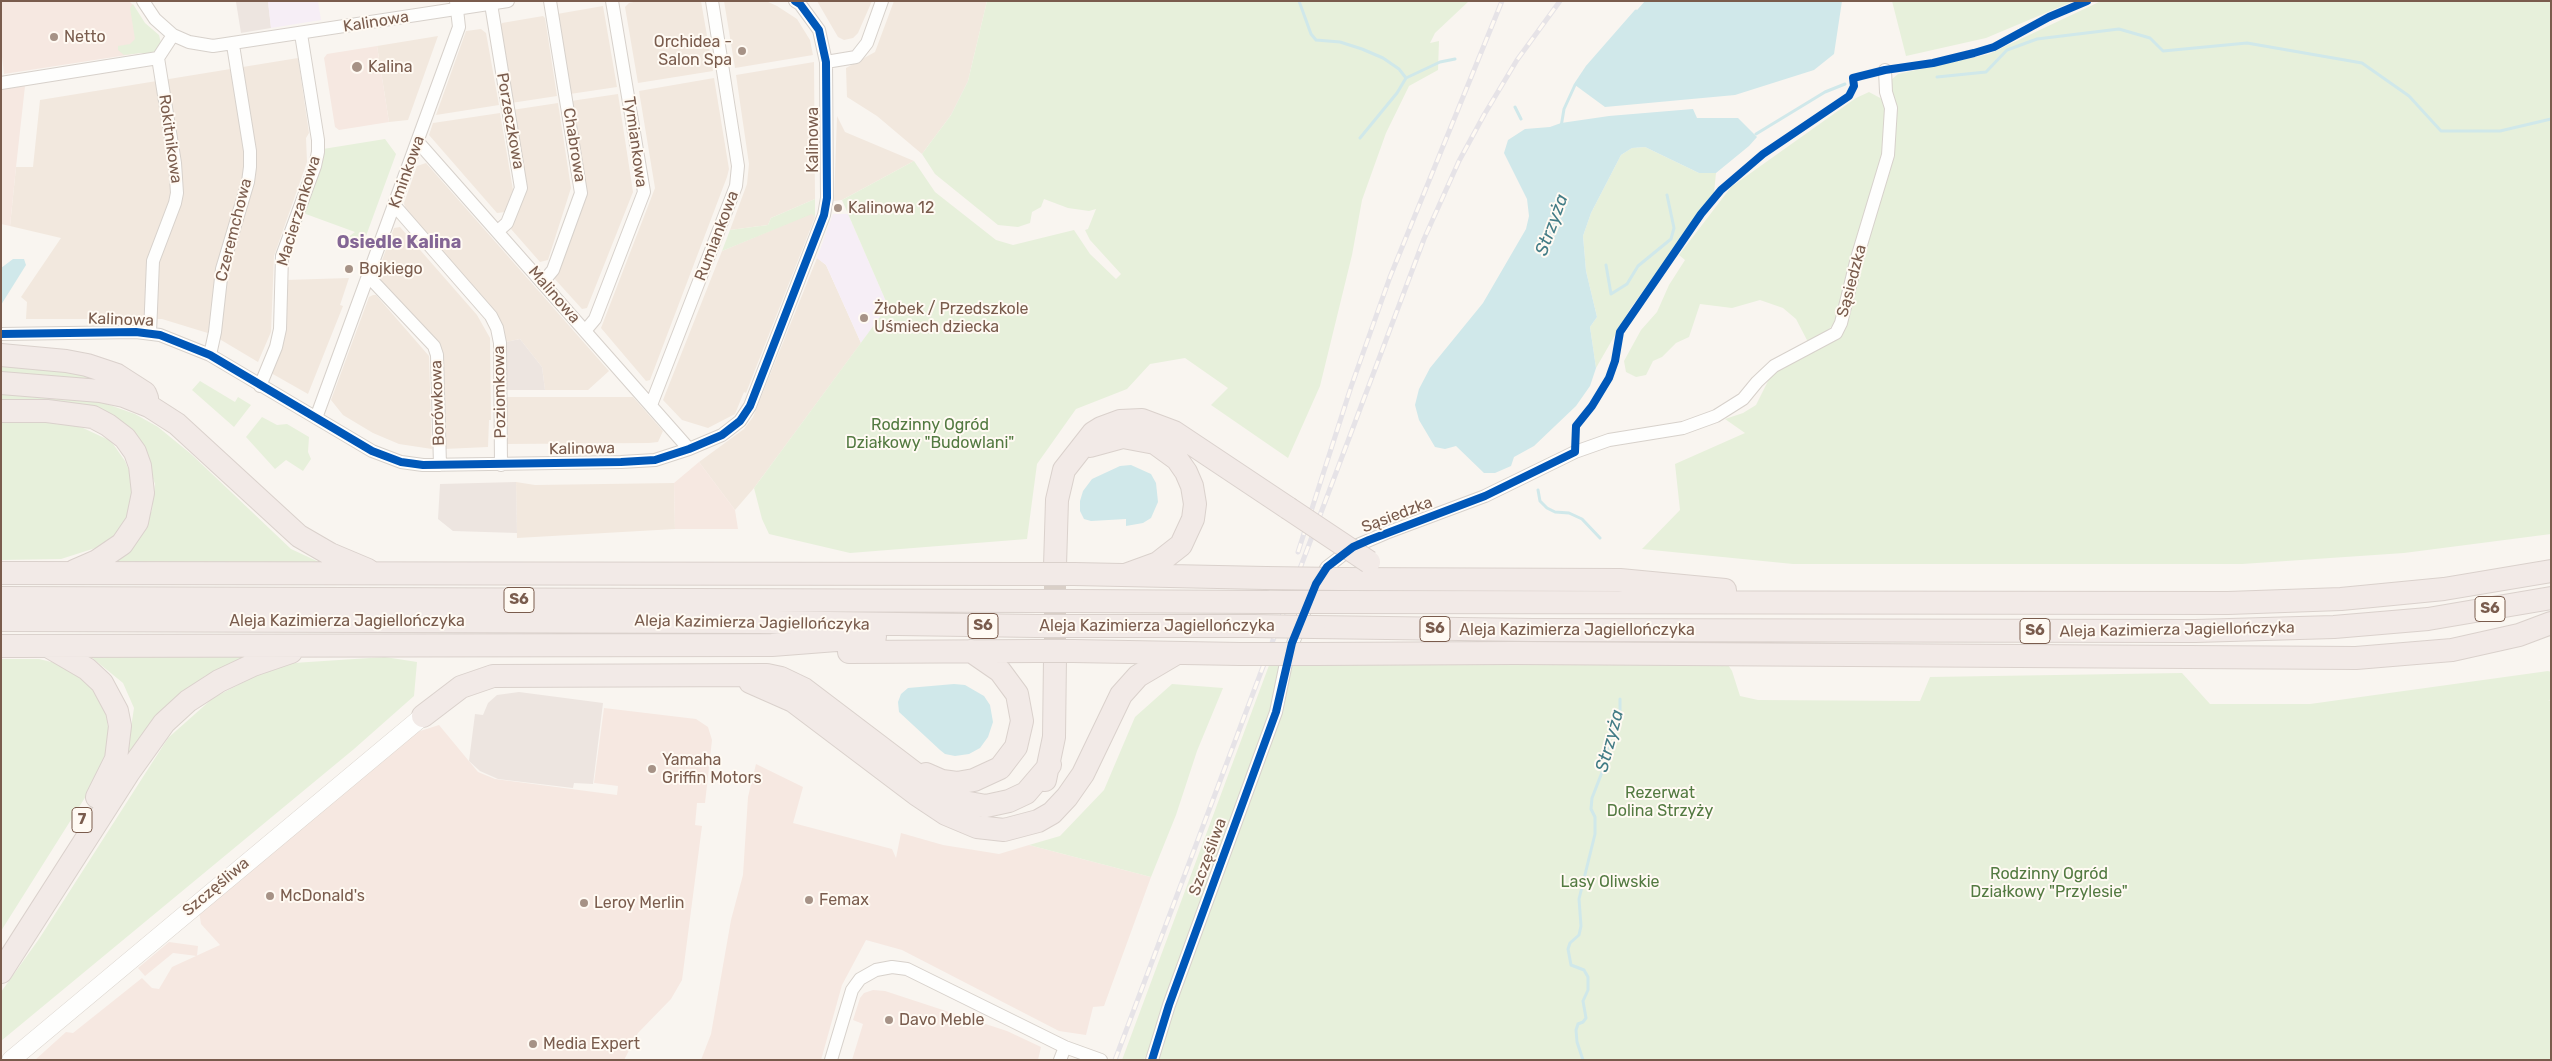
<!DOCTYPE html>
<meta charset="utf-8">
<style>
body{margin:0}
#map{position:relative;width:2552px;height:1061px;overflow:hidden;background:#f9f5f0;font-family:Rubik,sans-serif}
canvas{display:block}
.frame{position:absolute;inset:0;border:2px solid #7a5c4d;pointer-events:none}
</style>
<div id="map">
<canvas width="2552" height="1061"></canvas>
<div class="frame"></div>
</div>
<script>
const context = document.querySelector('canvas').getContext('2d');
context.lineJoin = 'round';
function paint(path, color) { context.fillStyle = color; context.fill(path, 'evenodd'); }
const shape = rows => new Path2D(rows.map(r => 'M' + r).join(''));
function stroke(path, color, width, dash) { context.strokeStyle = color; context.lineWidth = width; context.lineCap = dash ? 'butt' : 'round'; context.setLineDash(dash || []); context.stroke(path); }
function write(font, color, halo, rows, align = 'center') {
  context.font = font + ' Rubik,sans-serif'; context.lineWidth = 4; context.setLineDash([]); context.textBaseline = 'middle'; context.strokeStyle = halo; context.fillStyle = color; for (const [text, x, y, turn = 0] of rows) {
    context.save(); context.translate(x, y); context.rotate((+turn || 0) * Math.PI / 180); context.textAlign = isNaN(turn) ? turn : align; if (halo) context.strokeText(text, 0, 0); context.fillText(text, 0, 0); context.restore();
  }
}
const residential = shape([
 [638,1,701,1,713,71,638,83,625,7,629,3],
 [724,1,766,1,777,6,797,19,810,40,813,55,735,68],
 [817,1,872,1,858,33,853,38,844,40,838,37],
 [894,1,987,1,968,81,951,115,922,154,877,116,847,97,846,68,875,52],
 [603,6,617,87,570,94,557,14],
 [543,16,545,18,557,96,511,103,498,29,502,23],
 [481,29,486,33,499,105,436,115,466,31],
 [438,36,408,120,389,122,377,46],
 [298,58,309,133,306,138,307,162,274,256,271,332,258,362,211,334,162,319,26,319,27,302,21,297,61,238,10,226,16,167,33,167,40,100],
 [814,62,815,199,771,218,768,225,730,230,747,184,749,164,736,75],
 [714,78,729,169,727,177,650,380,646,381,601,328,655,188,639,91],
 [618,94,633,192,587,308,582,309,553,277,583,196,571,101],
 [558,103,571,188,548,260,540,262,511,229,523,196,512,110],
 [500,113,513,190,505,212,497,213,429,135,433,123],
 [837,116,845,132,914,161,842,200,834,201],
 [426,163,609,371,588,390,545,390,542,367,520,339,506,342,406,212,404,203,417,166],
 [812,213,815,217,746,393,744,392,735,414,708,428,682,420,663,400,722,251],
 [400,227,477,315,490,338,491,420,489,420,488,447,444,449,443,362,382,283,378,271,394,228],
 [817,258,826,265,861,343,754,488,735,510,699,462,744,429,753,417],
 [349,278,340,305,343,306,308,394,271,373,285,280],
 [373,295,376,295,429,356,432,449,399,444,373,433,343,415,331,400,369,297],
 [507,397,633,397,663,431,658,442,649,443,506,444,505,399],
 [516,482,535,485,674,483,675,529,517,538]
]);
const commercial = shape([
 [1,1,129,1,133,5,140,53,4,74,1,48],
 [377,46,389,122,339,130,335,127,324,58,327,54],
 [25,86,16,167,10,226,1,224,2,89],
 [699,462,735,510,738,529,675,529,674,483],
 [604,708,696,719,708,727,712,740,705,803,697,803,695,825,702,826,682,980,671,999,638,1033,624,1060,35,1060,66,1032,73,1033,142,978,152,988,159,989,172,967,220,945,201,924,199,911,414,733,439,725,478,772,495,779,617,795,618,786,594,783],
 [756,764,803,787,793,823,892,849,896,858,901,833,943,845,999,854,1029,845,1151,877,1104,1006,1093,1007,1086,1035,1059,1031,902,950,866,940,842,985,821,1060,701,1060,711,1034,731,920,743,875,748,797],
 [169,942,198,946,197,956,173,953,145,976,138,968],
 [873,990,885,991,1007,1031,1041,1047,1038,1060,852,1060,863,1024,853,1020,860,998,864,993]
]);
const industrial = shape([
 [268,1,271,28,241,33,236,2],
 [520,339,542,367,545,390,507,390,506,342],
 [516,482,517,533,453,531,438,519,440,484],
 [519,692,603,703,593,784,574,783,573,788,498,779,480,771,469,761,475,714,483,715,488,703,497,695]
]);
const education = shape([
 [268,1,318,1,321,20,271,28],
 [833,214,848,214,888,306,861,343,826,265,817,258]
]);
const green = shape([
 [987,1,1469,1,1435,33,1430,43,1439,41,1438,70,1409,86,1386,133,1362,200,1352,255,1320,386,1288,458,1211,405,1228,388,1185,358,1150,364,1127,389,1076,409,1037,464,1027,539,850,553,769,534,762,519,754,488,888,306,842,200,914,161,935,192,996,240,1013,245,1074,230,1090,254,1116,279,1121,274,1090,240,1085,230,1088,229,1096,209,1089,211,1068,208,1044,199,1041,207,1032,212,1030,223,1018,227,998,225,935,174,922,154,951,115,968,81],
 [1892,1,2074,1,1986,38,1906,56],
 [2101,1,2551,1,2551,534,2404,553,2242,564,1793,564,1642,549,1680,510,1675,464,1745,433,1725,419,1743,413,1756,405,1771,375,1788,361,1828,344,1863,259,1890,166,1891,80,1898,74,1989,54],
 [133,4,145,23,159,35,161,43,156,51,146,54,141,53,124,55,118,50,118,46,130,44,135,39,130,8],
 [1869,92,1882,99,1888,116,1882,155,1835,323,1822,336,1808,342,1796,319,1783,308,1760,300,1732,308,1700,304,1689,337,1676,343,1662,357,1653,361,1646,375,1636,377,1626,372,1624,361,1641,330,1657,312,1669,285,1685,260,1679,255,1731,187,1856,98],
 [385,139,396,154,366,236,359,234,362,243,358,248,352,248,347,244,347,238,355,232,303,213,323,149],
 [1645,147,1699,173,1716,173,1714,193,1630,309,1596,368,1590,327,1597,317,1586,271,1583,236,1591,213,1621,155,1632,148],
 [815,199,815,217,812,214,722,251,730,230,768,225,771,218],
 [1,362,62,367,125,388,1,374],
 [200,381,235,402,238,397,251,405,234,427,192,390],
 [1,393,101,402,135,414,158,427,191,454,291,549,332,568,101,568,142,532,152,510,155,484,144,454,129,432,1,405],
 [262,417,277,425,287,424,309,437,308,452,311,459,303,471,286,460,275,469,246,437],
 [1,422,58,422,83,428,111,441,125,461,135,485,130,514,108,544,61,559,1,560],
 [85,652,259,653,205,676,165,707,125,767,134,708,123,683],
 [385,657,417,662,414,696,354,749,1,1041,1,992,39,939,168,738,213,698,278,664],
 [1,659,39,659,68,666,91,684,105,704,109,735,103,769,1,931],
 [1271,660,1282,660,1273,705,1149,1054,1143,1060,1122,1060],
 [1290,660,1725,660,1732,671,1740,696,1758,700,1920,701,1930,677,2182,673,2210,704,2310,704,2548,671,2551,672,2551,699,2548,701,2551,700,2551,1060,1156,1060],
 [1172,684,1223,688,1197,751,1176,815,1151,877,1029,845,1060,836,1104,790,1135,717]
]);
const water = shape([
 [1645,1,1842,1,1834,54,1814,70,1735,95,1605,107,1575,85,1587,67],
 [1693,109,1697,118,1738,118,1757,137,1749,146,1716,173,1699,173,1645,147,1632,148,1621,155,1591,213,1583,236,1586,271,1597,317,1590,327,1596,368,1590,386,1576,406,1534,446,1514,457,1511,466,1495,473,1484,473,1456,446,1445,449,1435,447,1419,420,1415,405,1419,389,1430,368,1483,303,1526,229,1529,216,1527,199,1504,153,1508,140,1525,129,1550,127,1561,123,1609,116],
 [13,259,24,259,26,265,1,305,1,268],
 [1131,465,1151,474,1156,483,1158,502,1151,518,1143,523,1126,526,1126,519,1091,521,1084,519,1080,511,1080,501,1083,491,1092,479,1120,466],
 [954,684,965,685,984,696,990,705,993,722,988,737,980,748,969,754,955,756,945,754,940,750,899,712,898,702,901,694,908,688]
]);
const stream = shape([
 [1299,1,1311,34,1316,40,1340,42,1362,49,1383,58,1399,69,1406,78],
 [1937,77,1986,72,2007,50,2037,39,2119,29,2150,38,2163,51,2247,43,2362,63,2409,96,2441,131,2500,131,2551,119],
 [1515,107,1521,119],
 [1561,127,1564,109,1575,85,1587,67,1636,11],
 [1756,134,1825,92,1845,84],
 [1360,138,1397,93,1406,78,1440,62,1455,59],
 [1606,265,1611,294,1627,284,1638,266,1671,239,1674,228,1667,195],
 [1538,490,1540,501,1547,508,1555,512,1569,513,1582,519,1600,538],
 [1583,1060,1577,1042,1576,1030,1578,1024,1583,1022,1586,1018,1583,1001,1588,990,1588,977,1584,970,1571,965,1568,949,1570,943,1579,935,1581,926,1579,899,1595,834,1595,817,1591,809,1592,798,1606,762,1609,737,1620,717,1620,699]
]);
const highwayTunnel = shape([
 [1055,658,1055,566]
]);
const street = shape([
 [143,1,155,19,173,35,189,42,213,46,508,1],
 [491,4,521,188,507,223,498,231],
 [826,62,856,57,867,43,882,1],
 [1,83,158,58],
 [418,142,689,449],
 [395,206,491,316,497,328,500,343,501,465],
 [369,277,434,346,437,355,440,465],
 [543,282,553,270,581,193,550,1],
 [585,331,595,319,644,192,612,1],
 [150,333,153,261,175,203,177,193,175,163,158,58,173,35],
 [1,334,136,332,160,335,210,355,372,451,401,462,423,465,621,462,655,460,689,449,722,435,740,421,750,406,824,215,827,198,826,62,819,30,800,4,795,1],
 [210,355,215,332,222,269,248,182,250,167,250,151,233,45],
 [260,386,276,347,280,329,282,256,315,166,318,152,318,140,301,34],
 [651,405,736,186,738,166,712,1],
 [316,418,459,27,456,1],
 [1318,581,1327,567,1353,547,1386,533,1485,496,1575,452,1609,440,1683,428,1716,416,1743,399,1757,382,1774,366,1836,333,1841,323,1857,258,1888,155,1891,108,1886,92,1885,70],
 [831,1060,852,990,860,979,876,970,892,967,907,969,1065,1047,1101,1060],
 [1060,1060,1065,1047],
 [1152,1060,1169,1005,1276,712,1286,663,1309,599]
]);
const secondary = shape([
 [11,1060,423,716]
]);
const highway = shape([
 [1,355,66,361,87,365,117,375,145,393,147,398],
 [1,383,100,391,124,396,149,406,177,424,299,536,330,554,368,570],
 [1,411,47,411,93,417,108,425,125,438,135,452,140,466,143,493,137,522,122,544,97,561,74,571],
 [1090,446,1123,437,1155,443,1177,459,1186,472,1192,486,1195,504,1193,519,1181,545,1158,563,1125,575],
 [1055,566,1057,500,1064,470,1093,433,1101,428,1120,421,1142,420,1174,432,1288,508],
 [1,573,1037,574],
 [1074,574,1266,578],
 [1339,579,1620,580,1725,590],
 [1,598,1037,601],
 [1073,601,1266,602],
 [1327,602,2228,603,2341,599,2444,589,2551,571],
 [1,620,759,622,1037,626],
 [1073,626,1253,626],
 [1314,627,1533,630,2195,631,2334,627,2428,619,2551,598],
 [1,646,772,645,875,637],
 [51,648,87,669,102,683,117,711,120,726,116,759,97,797],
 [1073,651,1240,654],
 [849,652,1037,651],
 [1314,654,1514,653,2356,658,2452,650,2519,635,2551,623],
 [750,682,793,701,916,794,946,814,977,827,1004,830,1038,821,1052,813,1067,797,1083,774,1121,695,1138,676,1177,653],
 [423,716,461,687,493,676,767,675,781,678,804,689,937,790,958,801,986,806,1009,801,1026,793,1050,765],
 [926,774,942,781,957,783,974,780,1000,768,1016,747,1022,721,1017,694,1000,671,971,651],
 [1045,780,1054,737,1055,658],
 [1,972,129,772,164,723,188,701,219,681,253,665,291,652]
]);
const rail = shape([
 [1298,552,1351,387,1390,277,1502,1],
 [1115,1060,1424,239,1459,161,1484,115,1517,60,1560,1]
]);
const highwayBridge = shape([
 [1288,508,1369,562],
 [1037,574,1074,574],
 [1266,578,1339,579],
 [1037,601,1073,601],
 [1266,602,1327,602],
 [1037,626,1073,626],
 [1253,626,1314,627],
 [1037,651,1073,651],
 [1240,654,1314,654]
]);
const cycleway = shape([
 [1,334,136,332,160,335,210,355,372,451,401,462,423,465,621,462,655,460,689,449,722,435,740,421,750,406,824,215,827,198,826,62,819,30,800,4,795,1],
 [1152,1060,1169,1005,1276,712,1292,643,1316,584,1327,567,1353,547,1369,540,1485,496,1575,452,1576,426,1592,406,1609,378,1615,361,1620,332,1701,214,1721,190,1763,154,1849,96,1854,86,1853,78,1885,70,1933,63,1974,53,1994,47,2049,17,2087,1]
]);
const markers = [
 [54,37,5,"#a69286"],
 [742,51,5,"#a69286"],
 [357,67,6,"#a69286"],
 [838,208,5,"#a69286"],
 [349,269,5,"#a69286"],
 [864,318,5,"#a69286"],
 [652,769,5,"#a69286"],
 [270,896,5,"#a69286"],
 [809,900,5,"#a69286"],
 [584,903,5,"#a69286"],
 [889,1020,5,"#a69286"],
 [533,1044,5,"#a69286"]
];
const shields = [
 [519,600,30],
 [2490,609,30],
 [983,626,30],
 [1435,629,30],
 [2035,631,30],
 [82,820,20]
];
const shieldNames = [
 ["S6",519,600],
 ["S6",2490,609],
 ["S6",983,626],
 ["S6",1435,629],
 ["S6",2035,631],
 ["7",82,820]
];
const streetNames = [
 ["Kalinowa",376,22,-9],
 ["Porzeczkowa",510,121,80],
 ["Rokitnikowa",170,139,82],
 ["Kalinowa",813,140,-90],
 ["Tymiankowa",635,142,82],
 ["Chabrowa",574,145,81],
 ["Kminkowa",407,172,-70],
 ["Macierzankowa",299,211,-73],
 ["Czeremchowa",234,230,-76],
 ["Rumiankowa",717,236,-69],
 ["Sąsiedzka",1852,281,-75],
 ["Malinowa",554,295,49],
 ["Kalinowa",121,320,2],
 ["Poziomkowa",500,392,-91],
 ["Borówkowa",438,403,-92],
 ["Kalinowa",582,449,-1],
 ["Sąsiedzka",1397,515,-21],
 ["Aleja Kazimierza Jagiellończyka",347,621],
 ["Aleja Kazimierza Jagiellończyka",752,623,1],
 ["Aleja Kazimierza Jagiellończyka",1157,626],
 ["Aleja Kazimierza Jagiellończyka",1577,630],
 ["Aleja Kazimierza Jagiellończyka",2177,630,-1],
 ["Szczęśliwa",1208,857,-70],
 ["Szczęśliwa",216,887,-40]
];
const poiNames = [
 ["Netto",64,37],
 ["Orchidea -",732,42,"right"],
 ["Salon Spa",732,60,"right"],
 ["Kalina",368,67],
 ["Kalinowa 12",848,208],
 ["Bojkiego",359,269],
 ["Żłobek / Przedszkole",874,309],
 ["Uśmiech dziecka",874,327],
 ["Yamaha",662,760],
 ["Griffin Motors",662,778],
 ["McDonald's",280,896],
 ["Femax",819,900],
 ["Leroy Merlin",594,903],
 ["Davo Meble",899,1020],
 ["Media Expert",543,1044]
];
const parkNames = [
 ["Rodzinny Ogród",930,425],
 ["Działkowy \"Budowlani\"",930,443],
 ["Rezerwat",1660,793],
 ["Dolina Strzyży",1660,811],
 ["Rodzinny Ogród",2049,874],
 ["Działkowy \"Przylesie\"",2049,892],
 ["Lasy Oliwskie",1610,882]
];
const waterNames = [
 ["Strzyża",1552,225,-70],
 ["Strzyża",1610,741,-75]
];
const neighbourhoodNames = [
 ["Osiedle Kalina",399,243]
];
paint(residential, '#f2e8de');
paint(commercial, '#f6e8e1');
paint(industrial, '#ede5e0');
paint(education, '#f6eef6');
paint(green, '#e7f0db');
paint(water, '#d0e8ea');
stroke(stream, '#d0e8ea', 3);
stroke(highwayTunnel, '#d9cfc7', 22, [22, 11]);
stroke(street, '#d7d1cb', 14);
stroke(secondary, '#d9d2cb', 19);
stroke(highway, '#dad1cc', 24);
stroke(street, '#fefefd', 12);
stroke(secondary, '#fefefd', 18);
stroke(highway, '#f2eae7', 22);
stroke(rail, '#e6e3e7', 5);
stroke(rail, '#fffaf3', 3, [9]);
stroke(highwayBridge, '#dad1cc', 24, []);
stroke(highwayBridge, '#f2eae7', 22);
stroke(cycleway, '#0057b8', 8);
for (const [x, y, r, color] of markers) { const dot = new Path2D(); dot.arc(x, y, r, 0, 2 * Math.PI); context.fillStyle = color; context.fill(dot); stroke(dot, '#fffaf3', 2); }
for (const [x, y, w] of shields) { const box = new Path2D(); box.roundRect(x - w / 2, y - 12.5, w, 25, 4); context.fillStyle = '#fffaf3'; context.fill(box); stroke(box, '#7a5c4d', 1); }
write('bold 15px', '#7a5c4d', null, shieldNames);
write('16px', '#7a5c4d', '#fffaf3', streetNames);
write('16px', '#7a5c4d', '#fffaf3', poiNames, 'left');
write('16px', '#537a41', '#fffaf3', parkNames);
write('italic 18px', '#437c86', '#fffaf3', waterNames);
write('bold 18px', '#846695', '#fffaf3', neighbourhoodNames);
</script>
